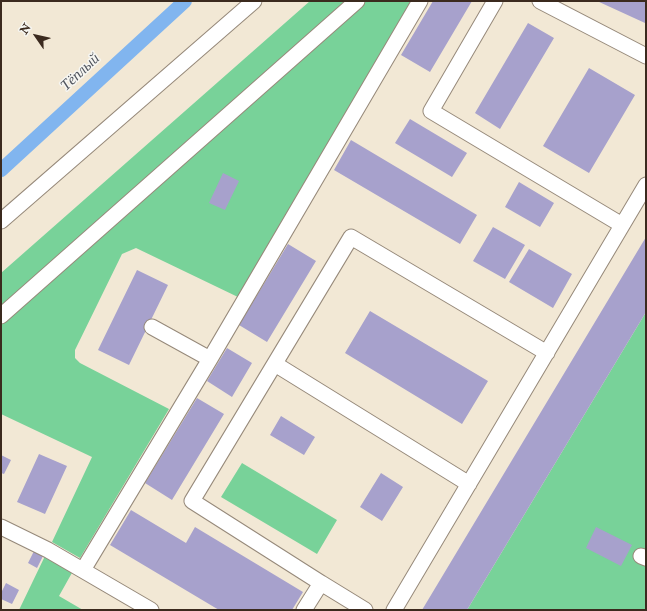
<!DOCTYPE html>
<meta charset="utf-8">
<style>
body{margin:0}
#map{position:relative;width:647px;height:611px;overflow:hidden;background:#f2e8d5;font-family:"IM FELL Double Pica",serif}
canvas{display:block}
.frame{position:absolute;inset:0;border:2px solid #3b2a1e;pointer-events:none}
.north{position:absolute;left:16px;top:16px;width:40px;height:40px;-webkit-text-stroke:3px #f6f6f2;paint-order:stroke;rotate:304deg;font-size:11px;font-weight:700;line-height:16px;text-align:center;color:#3b2a1e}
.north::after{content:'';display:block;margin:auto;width:14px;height:18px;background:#3b2a1e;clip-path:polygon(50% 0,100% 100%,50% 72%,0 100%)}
</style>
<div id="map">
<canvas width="647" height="611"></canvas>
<div class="frame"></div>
<div class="north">N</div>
</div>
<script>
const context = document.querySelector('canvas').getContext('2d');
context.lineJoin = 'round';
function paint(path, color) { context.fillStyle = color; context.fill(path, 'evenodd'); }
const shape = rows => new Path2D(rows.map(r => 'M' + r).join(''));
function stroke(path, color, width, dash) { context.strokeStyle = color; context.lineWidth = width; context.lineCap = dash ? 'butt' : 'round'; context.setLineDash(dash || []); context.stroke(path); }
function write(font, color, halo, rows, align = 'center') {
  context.font = font + ' "IM FELL Double Pica",serif'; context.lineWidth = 3; context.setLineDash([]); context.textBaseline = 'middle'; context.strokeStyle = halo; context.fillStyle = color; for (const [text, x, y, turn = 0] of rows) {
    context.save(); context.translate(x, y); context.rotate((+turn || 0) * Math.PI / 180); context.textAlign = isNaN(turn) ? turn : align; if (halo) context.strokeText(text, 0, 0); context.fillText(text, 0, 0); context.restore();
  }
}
const green = shape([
 [310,1,413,1,240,298,136,248,122,254,75,350,75,358,80,363,169,409,80,558,52,542,92,457,1,414,1,273],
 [646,312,646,610,467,610],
 [242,463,337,520,317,554,221,497],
 [45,556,73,571,59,596,83,610,19,610]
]);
const canal = shape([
 [1,170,185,1]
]);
const building = shape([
 [433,1,472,1,430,72,401,55],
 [597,1,646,1,646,24,645,23],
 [528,23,554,38,500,129,475,113],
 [589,68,635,95,589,173,543,146],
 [410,119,467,153,452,177,395,143],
 [351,140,477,215,460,244,334,170],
 [223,173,239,181,225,210,209,203],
 [519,182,554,203,540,227,505,207],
 [493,227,525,245,505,279,473,261],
 [646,237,646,312,467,610,422,610],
 [288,244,316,261,267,342,239,325],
 [529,249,572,274,553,308,509,282],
 [137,270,168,285,129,365,98,350],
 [370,311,488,381,462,424,345,353],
 [227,348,252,363,232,397,207,381],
 [197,398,224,414,172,500,145,483],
 [281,416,315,437,304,455,270,435],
 [39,454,67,466,45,514,17,502],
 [1,455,11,460,4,474,1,473],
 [381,473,403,487,382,521,360,507],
 [131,510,186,543,195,527,303,592,292,610,219,610,110,545],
 [596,527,632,545,621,566,586,548],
 [35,549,44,554,37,568,28,563],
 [6,583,19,590,12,604,1,599,1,593]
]);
const minor = shape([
 [495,1,431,111,622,225],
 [540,1,646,56],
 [1,221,254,1],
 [1,316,357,1],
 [152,327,210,359],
 [275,364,469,484],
 [1,527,48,550,151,610],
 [641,556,646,558],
 [83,570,210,359,420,1],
 [321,583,192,501,351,237,547,353],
 [304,610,321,583,365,610],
 [394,610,646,185]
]);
const waterNames = [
 ["Тёплый",81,73,-43]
];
paint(green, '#78d299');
stroke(canal, '#81b5ef', 14);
paint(building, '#a7a1cc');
stroke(minor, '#96897a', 17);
stroke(minor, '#fff', 15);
write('italic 15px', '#50545d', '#f6f6f2', waterNames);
</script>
